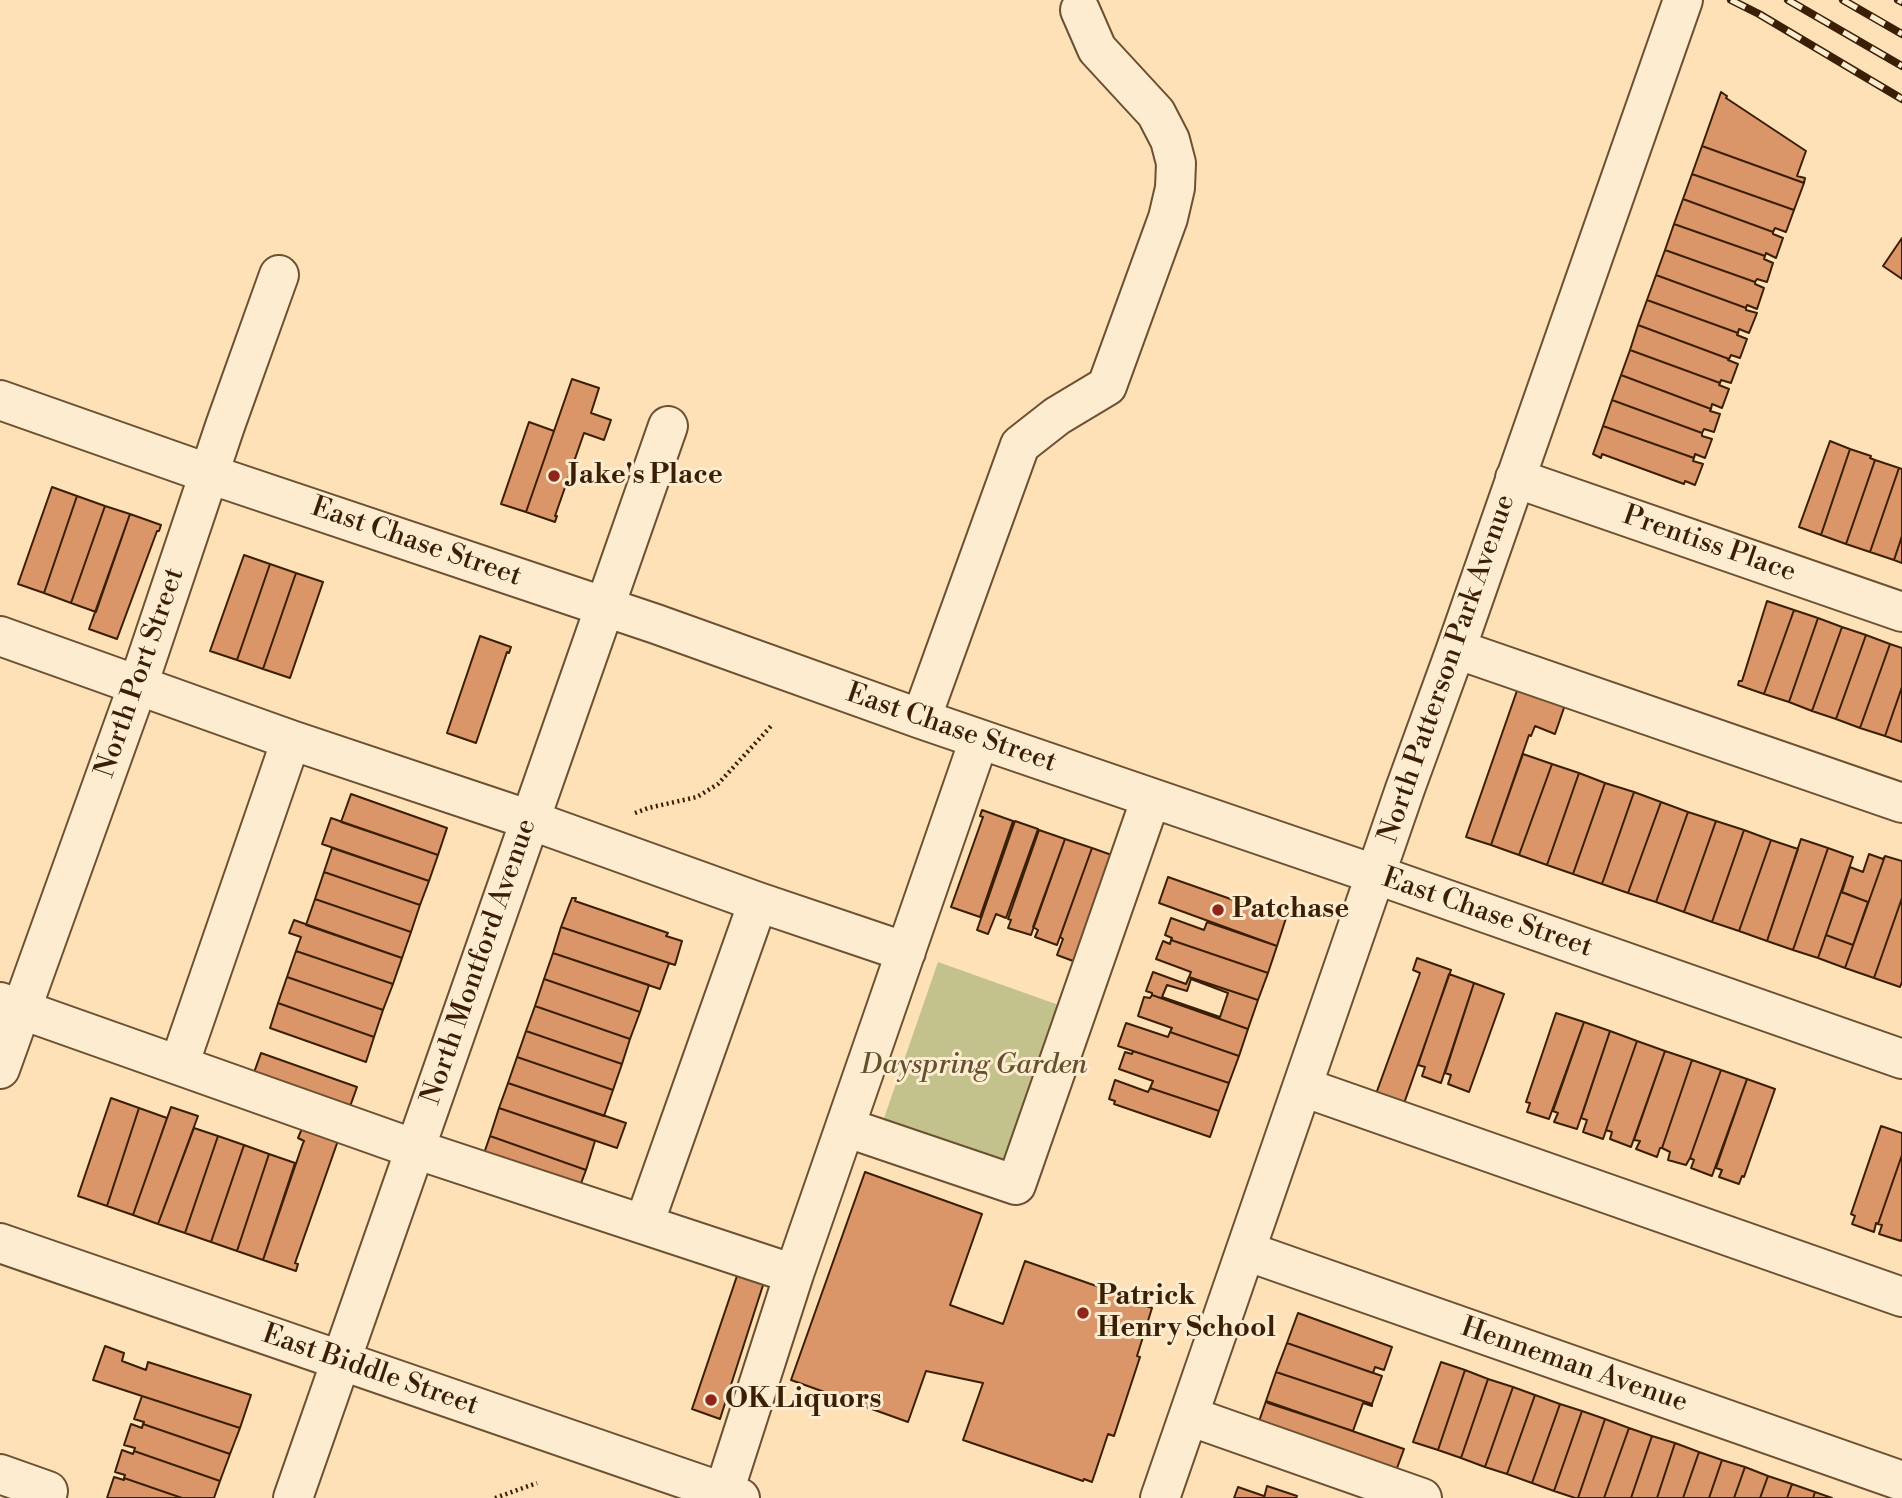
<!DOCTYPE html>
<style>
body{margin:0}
canvas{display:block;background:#fee1b7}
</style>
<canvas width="1902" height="1498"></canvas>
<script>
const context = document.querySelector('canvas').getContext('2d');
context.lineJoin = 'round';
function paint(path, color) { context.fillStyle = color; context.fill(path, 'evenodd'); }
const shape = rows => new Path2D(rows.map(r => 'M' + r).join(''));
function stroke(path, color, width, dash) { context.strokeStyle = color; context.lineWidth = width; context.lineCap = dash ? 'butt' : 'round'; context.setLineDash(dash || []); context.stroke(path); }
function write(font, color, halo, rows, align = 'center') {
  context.font = font + ' "Libre Bodoni",serif'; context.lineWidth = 6; context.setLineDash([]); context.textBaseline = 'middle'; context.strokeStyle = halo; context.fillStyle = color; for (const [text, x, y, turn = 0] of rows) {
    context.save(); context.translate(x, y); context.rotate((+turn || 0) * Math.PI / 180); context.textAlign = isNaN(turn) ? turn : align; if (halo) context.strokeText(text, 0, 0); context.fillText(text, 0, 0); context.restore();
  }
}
const green = shape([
 [938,962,1067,1008,1011,1169,882,1124]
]);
const building = shape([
 [1721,92,1727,96,1726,98,1806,151,1797,176,1805,178,1804,183,1702,146,1721,92],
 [1702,146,1804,183,1794,210,1692,174,1702,146],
 [1692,174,1794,210,1786,232,1775,228,1773,232,1683,199,1692,174],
 [1683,199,1773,232,1773,234,1783,238,1776,258,1766,253,1765,256,1674,224,1683,199],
 [1674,224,1765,256,1764,259,1773,263,1767,282,1757,279,1755,282,1665,250,1674,224],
 [1902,238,1902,279,1883,266,1902,238],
 [1665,250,1755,282,1755,284,1764,288,1757,309,1747,305,1746,308,1656,275,1665,250],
 [1656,275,1746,308,1746,310,1757,313,1749,333,1739,329,1738,333,1647,300,1656,275],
 [1647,300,1738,333,1737,335,1747,339,1740,358,1731,355,1729,359,1638,325,1647,300],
 [1638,325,1729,359,1728,360,1738,364,1731,383,1721,380,1720,383,1630,350,1638,325],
 [1630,350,1720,383,1719,385,1729,389,1722,408,1712,404,1711,409,1621,375,1630,350],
 [1621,375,1711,409,1710,411,1720,414,1714,432,1704,429,1702,433,1612,400,1621,375],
 [572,379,599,388,591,413,611,420,604,440,584,433,555,516,557,516,555,522,526,512,572,379],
 [1612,400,1702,433,1702,436,1712,439,1705,458,1695,454,1694,458,1603,426,1612,400],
 [529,422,554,431,526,512,501,504,529,422],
 [1603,426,1694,458,1693,461,1703,464,1695,485,1685,481,1684,484,1602,454,1601,458,1593,454,1603,426],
 [1830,441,1850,449,1821,535,1799,527,1830,441],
 [1850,449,1871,456,1870,458,1875,460,1846,544,1821,535,1850,449],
 [1875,460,1899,468,1870,552,1846,544,1875,460],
 [1899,468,1902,469,1902,536,1894,560,1870,552,1899,468],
 [52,487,77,496,44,593,18,584,52,487],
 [77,496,105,506,71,603,44,593,77,496],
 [105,506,130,514,96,612,71,603,105,506],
 [130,514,161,525,159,531,157,531,117,639,89,629,130,514],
 [1902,536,1902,563,1894,560,1902,536],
 [244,555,270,564,237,660,210,651,244,555],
 [270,564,296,573,263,669,237,660,270,564],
 [296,573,323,582,290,678,263,669,296,573],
 [1767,601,1794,610,1764,694,1738,685,1739,681,1742,681,1767,601],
 [1794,610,1818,618,1789,702,1764,694,1794,610],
 [1818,618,1842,627,1812,711,1789,702,1818,618],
 [1842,627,1866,635,1836,719,1812,711,1842,627],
 [1866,635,1890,644,1860,728,1836,719,1866,635],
 [480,636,511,647,509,653,507,652,476,743,447,733,480,636],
 [1890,644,1902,648,1902,687,1885,736,1860,728,1890,644],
 [1520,682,1567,699,1555,734,1535,726,1531,736,1529,735,1491,845,1466,837,1520,682],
 [1902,687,1902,742,1885,736,1902,687],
 [1523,754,1552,764,1519,855,1491,845,1523,754],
 [1552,764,1579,773,1547,865,1519,855,1552,764],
 [1579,773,1605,783,1573,874,1547,865,1579,773],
 [1605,783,1634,792,1602,884,1573,874,1605,783],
 [1634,792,1661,802,1628,893,1602,884,1634,792],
 [351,794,447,828,438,855,341,822,351,794],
 [1661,802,1688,812,1656,902,1628,893,1661,802],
 [982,810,1013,821,980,917,951,907,983,817,980,816,982,810],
 [1688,812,1716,821,1684,912,1656,902,1688,812],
 [331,818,438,855,429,881,322,844,331,818],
 [1015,821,1038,829,1006,918,996,914,988,934,977,930,1015,821],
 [1716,821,1744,830,1712,922,1684,912,1716,821],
 [1039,830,1065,839,1031,935,1008,928,1011,920,1008,919,1039,830],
 [1744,830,1771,840,1739,931,1712,922,1744,830],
 [1065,839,1092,848,1057,945,1035,937,1038,930,1033,927,1065,839],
 [1801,839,1828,848,1793,950,1767,941,1801,839],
 [1771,840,1798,849,1767,941,1739,931,1771,840],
 [332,848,429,881,420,905,324,872,332,848],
 [1092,848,1123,859,1084,965,1057,955,1063,939,1060,937,1092,848],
 [1828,848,1853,857,1818,958,1793,950,1828,848],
 [1869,854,1883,859,1885,856,1845,968,1818,958,1826,935,1853,945,1868,902,1842,892,1850,867,1863,872,1869,854],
 [1885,856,1902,861,1902,898,1874,978,1845,968,1885,856],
 [324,872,420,905,411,932,315,899,324,872],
 [1168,877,1279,916,1280,913,1287,915,1277,946,1159,903,1168,877],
 [1841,892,1868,902,1853,945,1826,935,1841,892],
 [572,898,576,898,575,901,668,933,666,936,682,941,675,965,561,927,572,898],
 [1902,898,1902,982,1900,987,1874,978,1902,898],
 [315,899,411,932,402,958,306,925,315,899],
 [1171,918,1204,930,1207,922,1277,946,1268,973,1171,940,1172,938,1165,935,1171,918],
 [294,920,402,958,393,984,296,951,301,937,289,933,294,920],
 [561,927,669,963,660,989,553,953,561,927],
 [1171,940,1268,973,1258,1000,1189,977,1191,972,1156,959,1163,941,1170,944,1171,940],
 [296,951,393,984,383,1010,287,977,296,951],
 [553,953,649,985,640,1012,544,979,553,953],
 [1417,958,1451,970,1401,1112,1373,1102,1420,973,1413,970,1417,958],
 [1153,972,1186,984,1189,977,1258,1000,1248,1029,1152,995,1152,993,1146,991,1153,972],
 [1191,979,1228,993,1220,1017,1162,997,1167,985,1187,991,1191,979],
 [1449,974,1474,983,1441,1083,1422,1076,1425,1067,1418,1065,1449,974],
 [287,977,383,1010,374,1037,278,1003,287,977],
 [544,979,640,1012,630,1039,535,1006,544,979],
 [1474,983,1504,994,1469,1092,1448,1084,1451,1075,1445,1073,1474,983],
 [1152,995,1248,1029,1239,1056,1170,1032,1172,1028,1138,1016,1144,997,1150,998,1152,995],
 [278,1003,374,1037,366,1062,270,1028,278,1003],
 [535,1006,630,1039,622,1064,526,1031,535,1006],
 [1556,1013,1584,1022,1549,1119,1527,1112,1530,1103,1526,1102,1556,1013],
 [1584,1022,1610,1031,1577,1129,1554,1122,1558,1113,1553,1111,1584,1022],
 [1126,1023,1168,1037,1170,1032,1239,1056,1229,1083,1118,1046,1126,1023],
 [526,1031,622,1064,613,1090,517,1057,526,1031],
 [1610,1031,1637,1041,1603,1139,1583,1132,1587,1120,1581,1118,1610,1031],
 [1637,1041,1665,1051,1631,1147,1610,1139,1612,1132,1606,1130,1637,1041],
 [1133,1051,1229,1083,1219,1111,1150,1088,1153,1081,1119,1069,1125,1052,1132,1054,1133,1051],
 [1665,1051,1692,1060,1662,1148,1660,1148,1657,1157,1636,1149,1640,1141,1634,1140,1665,1051],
 [261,1053,357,1087,347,1115,251,1081,261,1053],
 [517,1057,613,1090,604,1116,508,1083,517,1057],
 [1692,1060,1721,1070,1690,1158,1686,1165,1668,1160,1670,1152,1662,1148,1692,1060],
 [1721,1070,1747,1079,1712,1176,1691,1168,1694,1160,1690,1158,1721,1070],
 [1747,1079,1775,1089,1744,1177,1742,1176,1739,1184,1719,1177,1722,1170,1716,1168,1747,1079],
 [1115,1080,1148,1092,1150,1088,1219,1111,1210,1137,1114,1104,1115,1101,1109,1099,1115,1080],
 [508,1083,626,1123,617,1148,499,1108,508,1083],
 [111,1098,139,1108,107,1206,78,1196,111,1098],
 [171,1107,198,1116,158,1224,133,1215,171,1107],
 [139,1108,167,1118,133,1215,107,1206,139,1108],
 [499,1108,595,1141,586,1170,490,1136,499,1108],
 [306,1119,341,1132,295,1263,298,1264,296,1271,263,1260,303,1143,304,1141,298,1138,306,1119],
 [1881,1126,1902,1133,1902,1155,1878,1224,1876,1223,1874,1232,1852,1224,1855,1216,1851,1214,1881,1126],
 [194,1128,218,1136,185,1233,158,1224,194,1128],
 [218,1136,244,1145,211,1242,185,1233,218,1136],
 [490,1136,586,1170,577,1194,481,1162,490,1136],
 [244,1145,269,1154,237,1251,211,1242,244,1145],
 [269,1154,295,1163,263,1260,237,1251,269,1154],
 [1902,1155,1902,1238,1901,1241,1879,1234,1882,1225,1878,1224,1902,1155],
 [865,1172,982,1214,950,1305,1003,1324,1025,1261,1145,1303,1144,1305,1152,1308,1137,1356,1140,1357,1114,1436,1108,1434,1092,1482,1084,1479,1083,1481,963,1440,983,1383,926,1371,908,1422,791,1380,865,1172],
 [739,1270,765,1279,720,1419,692,1409,739,1270],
 [1298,1313,1392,1347,1384,1370,1375,1367,1373,1373,1287,1343,1298,1313],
 [1287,1343,1382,1376,1372,1404,1276,1372,1287,1343],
 [105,1346,124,1353,122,1361,146,1370,148,1362,251,1395,240,1428,93,1380,105,1346],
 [1441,1362,1465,1370,1438,1450,1413,1442,1441,1362],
 [1465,1370,1488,1379,1461,1458,1438,1450,1465,1370],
 [1276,1372,1372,1404,1372,1406,1363,1403,1353,1431,1268,1403,1266,1401,1276,1372],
 [1488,1379,1513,1387,1485,1467,1461,1458,1488,1379],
 [1513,1387,1535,1395,1507,1474,1485,1467,1513,1387],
 [1535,1395,1560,1404,1532,1483,1507,1474,1535,1395],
 [142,1396,240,1428,230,1454,143,1424,144,1422,134,1419,142,1396],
 [1266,1401,1404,1449,1393,1479,1256,1430,1266,1401],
 [1560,1404,1582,1411,1554,1491,1532,1483,1560,1404],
 [1582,1411,1605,1419,1578,1498,1575,1498,1554,1491,1582,1411],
 [1605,1419,1629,1428,1604,1498,1578,1498,1605,1419],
 [131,1424,142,1428,143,1424,230,1454,220,1481,134,1451,135,1448,124,1445,131,1424],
 [1629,1428,1652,1436,1631,1498,1604,1498,1629,1428],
 [1652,1436,1675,1443,1657,1498,1631,1498,1652,1436],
 [1675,1443,1699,1452,1683,1498,1657,1498,1675,1443],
 [122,1450,133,1454,134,1451,220,1481,214,1498,182,1498,124,1478,125,1475,115,1472,122,1450],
 [1699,1452,1722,1460,1709,1498,1683,1498,1699,1452],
 [1722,1460,1745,1467,1734,1498,1709,1498,1722,1460],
 [1745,1467,1768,1476,1760,1498,1734,1498,1745,1467],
 [1768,1476,1792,1484,1787,1498,1760,1498,1768,1476],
 [114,1477,124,1480,124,1478,182,1498,107,1498,114,1477],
 [1792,1484,1815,1492,1813,1498,1787,1498,1792,1484],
 [1267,1486,1297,1496,1296,1498,1264,1498,1267,1486],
 [1238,1487,1264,1496,1264,1498,1234,1498,1238,1487],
 [1815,1492,1832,1498,1813,1498,1815,1492]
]);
const path = shape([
 [635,813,648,808,697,797,718,784,772,725],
 [495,1498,537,1483]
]);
const minor = shape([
 [0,400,227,480,656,624,921,719,1377,875,1902,1059],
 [1515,478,1902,612],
 [0,636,291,740,530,820,758,902,906,952],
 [1456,649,1902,803],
 [921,719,1020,445,1057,416,1107,386,1168,218,1175,188,1176,163,1170,140,1156,113,1097,49,1080,10],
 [0,1002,415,1149,794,1274],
 [179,1065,291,740],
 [0,1069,138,685,225,426,279,275],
 [1303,1087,1902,1297],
 [845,1127,1016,1185,1151,798],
 [644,1224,758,902],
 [0,1243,740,1498],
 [1246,1251,1902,1481],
 [1189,1416,1422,1498],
 [0,1474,48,1491,46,1498],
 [293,1498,668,426],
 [722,1498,794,1274,979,740],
 [1160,1498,1405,789,1456,649,1683,0]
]);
const rail = shape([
 [1731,0,1759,14,1902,99],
 [1788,0,1902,66],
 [1843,0,1902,34],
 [1898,0,1902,2]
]);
const markers = [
 [554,476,7,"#8f2418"],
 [1218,910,7,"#8f2418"],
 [1083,1313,7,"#8f2418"],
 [711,1400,7,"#8f2418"]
];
const poiNames = [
 ["Jake's Place",568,476],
 ["Patchase",1232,910],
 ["Patrick",1097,1297],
 ["Henry School",1097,1329],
 ["OK Liquors",725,1400]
];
const streetNames = [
 ["East Chase Street",416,543,19],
 ["Prentiss Place",1709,545,19],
 ["North Patterson Park Avenue",1448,669,-71],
 ["North Port Street",141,673,-71],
 ["East Chase Street",951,729,19],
 ["East Chase Street",1487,914,19],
 ["North Montford Avenue",480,962,-71],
 ["Henneman Avenue",1574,1366,19],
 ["East Biddle Street",370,1371,19]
];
const parkNames = [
 ["Dayspring Garden",974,1066]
];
paint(green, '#c3c28c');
paint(building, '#da9668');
stroke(building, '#3b1f04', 2);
stroke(minor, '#6c5031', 42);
stroke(path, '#3b1f04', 4.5, [2, 3.5]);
stroke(minor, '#feecd0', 38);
stroke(rail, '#3b1f04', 8);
stroke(rail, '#feecd0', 5, [16]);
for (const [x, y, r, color] of markers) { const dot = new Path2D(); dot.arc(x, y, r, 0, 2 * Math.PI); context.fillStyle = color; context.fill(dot); stroke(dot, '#feecd0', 2.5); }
write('bold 28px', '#3b1f04', '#feecd0', poiNames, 'left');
write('28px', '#3b1f04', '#feecd0', streetNames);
write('italic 28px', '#64502d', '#feecd0', parkNames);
</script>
